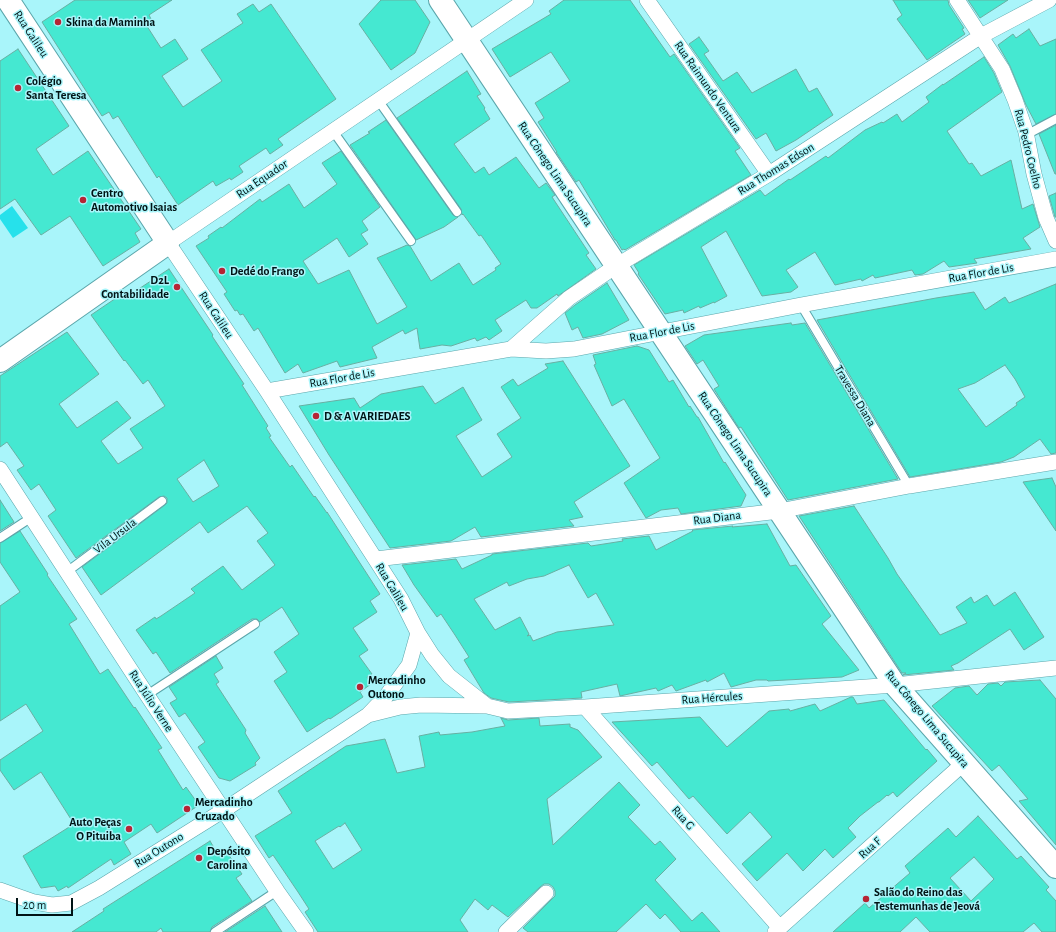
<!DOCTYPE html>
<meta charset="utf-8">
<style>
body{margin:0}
#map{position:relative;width:1056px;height:932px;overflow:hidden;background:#a9f5fa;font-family:"Alegreya Sans",sans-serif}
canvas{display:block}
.scale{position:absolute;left:16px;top:898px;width:57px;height:18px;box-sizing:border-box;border:2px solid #001315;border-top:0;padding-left:5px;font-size:12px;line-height:14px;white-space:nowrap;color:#001315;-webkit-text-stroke:3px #a9f5fa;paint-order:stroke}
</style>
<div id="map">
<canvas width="1056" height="932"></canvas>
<div class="scale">20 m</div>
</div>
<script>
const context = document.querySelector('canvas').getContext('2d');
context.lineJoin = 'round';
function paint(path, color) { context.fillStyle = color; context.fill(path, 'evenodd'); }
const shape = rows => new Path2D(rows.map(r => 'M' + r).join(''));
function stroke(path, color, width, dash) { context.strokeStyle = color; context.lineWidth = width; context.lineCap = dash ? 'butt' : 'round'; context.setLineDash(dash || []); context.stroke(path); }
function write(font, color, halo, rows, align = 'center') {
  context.font = font + ' "Alegreya Sans",sans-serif'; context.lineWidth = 3; context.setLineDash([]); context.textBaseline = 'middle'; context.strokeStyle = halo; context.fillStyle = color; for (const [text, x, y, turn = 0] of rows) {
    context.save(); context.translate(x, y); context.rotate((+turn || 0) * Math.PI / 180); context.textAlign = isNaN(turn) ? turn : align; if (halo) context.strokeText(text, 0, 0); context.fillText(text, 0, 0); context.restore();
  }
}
const water = shape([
 [12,206,28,228,13,238,0,219,0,215]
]);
const building = shape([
 [75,0,172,0,149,15,151,19,145,23,161,48,175,39,188,59,162,76,183,107,222,81,201,50,243,23,237,14,253,4,259,12,271,4,336,99,278,139,283,145,270,154,266,148,239,166,243,172,231,180,230,178,216,186,213,181,178,205,159,176,157,178,118,116,113,119,109,112,102,116,42,22,75,0],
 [381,0,415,0,430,22,415,53,391,70,359,24,381,0],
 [564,0,630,0,670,57,674,54,740,148,735,151,751,175,625,250,624,249,622,250,616,240,615,240,579,180,576,182,556,152,557,152,538,122,544,118,535,103,570,81,551,52,510,77,492,49,551,14,549,11,564,0],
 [893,0,948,0,949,5,964,28,962,29,965,34,927,60,897,19,902,15,893,0],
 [968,0,1008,0,980,18,968,0],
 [1029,29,1040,46,1056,39,1056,114,1036,124,1026,105,1010,66,998,45,1013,34,1016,38,1029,29],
 [699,37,709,51,704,54,723,81,737,72,752,93,796,69,809,92,817,88,833,115,796,140,776,151,766,133,756,139,689,44,699,37],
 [18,49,69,126,36,149,53,175,88,151,141,229,135,233,140,242,103,266,70,216,41,235,15,199,0,209,0,61,18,49],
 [984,57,994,73,1002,92,947,131,969,164,972,163,981,176,1011,160,1022,209,1033,204,1040,227,1023,238,1031,249,974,259,977,263,949,267,944,261,923,274,915,275,912,270,875,278,873,275,862,281,861,279,835,285,815,252,786,270,798,287,791,292,762,296,726,231,701,247,727,296,714,303,714,302,700,308,699,306,684,313,683,310,665,314,638,274,639,273,634,265,760,190,765,196,789,179,790,180,826,156,828,158,865,130,882,122,883,123,897,114,902,122,929,102,926,97,943,84,943,85,984,57],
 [467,71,481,94,477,96,485,108,484,109,490,119,454,144,475,173,484,167,489,175,516,157,539,188,546,183,555,195,552,197,589,253,586,255,596,269,558,296,557,294,537,308,531,308,526,300,495,320,502,331,489,340,486,337,477,341,475,338,451,346,442,345,420,349,417,328,405,334,403,330,372,347,377,358,340,367,337,361,303,373,298,364,285,373,258,328,254,331,243,314,240,315,237,310,235,311,224,294,227,292,196,246,209,238,208,236,221,227,222,228,260,199,262,202,289,184,304,208,337,184,322,163,341,151,380,207,362,221,368,230,361,234,368,244,349,257,337,238,303,261,318,284,349,270,377,324,407,307,377,258,407,245,410,246,431,281,459,263,473,285,496,270,495,268,501,264,481,235,479,236,463,214,462,215,461,209,397,118,467,71],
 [386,120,453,215,458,217,444,227,416,240,350,145,370,133,368,132,386,120],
 [1056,125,1056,174,1055,174,1039,134,1056,125],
 [1056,193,1056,217,1055,217,1049,196,1056,193],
 [169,269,213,335,212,336,244,384,242,385,268,426,266,428,271,436,269,437,290,467,292,465,314,497,315,496,327,513,327,512,380,594,370,601,377,612,353,628,368,650,359,656,372,674,367,677,371,684,360,692,363,697,330,719,329,718,307,732,274,681,287,672,274,652,299,634,282,607,260,622,257,619,252,619,170,673,156,652,153,654,136,630,155,617,156,619,161,616,195,593,191,589,223,566,242,590,275,565,257,541,268,533,247,506,208,533,200,522,101,595,82,567,165,505,167,503,167,498,164,496,159,497,76,558,48,516,56,510,39,484,31,490,17,470,24,466,7,442,0,447,0,376,67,332,99,374,59,404,77,428,117,401,131,418,101,441,118,464,143,448,130,429,165,406,148,380,143,384,125,360,124,361,91,315,122,294,125,298,169,269],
 [204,460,219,486,193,502,177,479,204,460],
 [607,283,629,320,602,334,583,338,578,327,572,330,565,313,575,305,607,283],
 [1056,284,1056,453,1051,454,1040,439,1014,457,1001,462,910,477,817,320,936,298,974,292,985,310,1005,297,1009,303,1056,284],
 [1005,365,1015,379,1025,397,1016,403,1017,405,986,427,958,389,975,383,1005,365],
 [791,323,792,325,805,323,898,479,788,500,741,427,739,428,728,411,714,389,719,386,703,360,697,364,685,346,704,335,791,323],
 [637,346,649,350,669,382,673,380,689,407,690,406,697,417,698,417,724,463,725,462,746,495,741,506,681,514,678,508,661,510,646,518,624,483,660,458,624,399,612,406,594,365,596,364,593,355,637,346],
 [563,361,630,466,574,502,583,517,569,520,574,526,481,537,475,527,451,541,390,548,329,455,299,406,354,398,360,408,381,394,423,386,435,404,463,387,482,420,456,436,482,477,512,457,497,434,521,418,501,387,513,379,518,386,548,368,545,364,563,361],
 [1052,478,1056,487,1056,531,1023,482,1052,478],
 [0,500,14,522,0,531,0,500],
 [854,506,888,558,897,574,940,635,967,623,956,607,971,597,974,603,987,595,994,606,1015,592,1044,637,1024,650,1010,629,958,663,951,666,954,670,903,675,906,673,902,673,799,516,854,506],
 [767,524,790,566,796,565,831,616,822,624,859,670,842,677,768,681,767,680,756,680,731,687,724,673,707,682,706,680,676,691,672,685,658,691,656,688,620,696,617,684,581,692,582,698,509,702,491,698,484,693,464,660,469,657,455,635,441,614,437,617,414,585,402,565,456,559,462,569,492,555,492,554,588,543,591,546,623,541,622,539,649,536,656,550,693,531,692,530,733,526,732,527,767,524],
 [569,565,588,598,596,593,614,625,557,632,533,641,530,635,527,636,529,634,520,617,495,630,474,599,507,582,509,586,527,579,544,576,569,565],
 [20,531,48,574,47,575,77,619,69,624,100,674,108,669,134,708,135,707,162,748,158,750,183,790,186,787,199,805,157,833,151,824,124,842,131,854,114,865,111,859,68,888,67,886,58,891,55,886,41,888,23,856,74,824,41,772,14,790,0,770,0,760,43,731,26,704,0,721,0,606,20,592,0,562,0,543,20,531],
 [216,656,223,668,214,674,219,682,216,684,246,730,245,733,260,758,255,763,256,765,230,781,219,778,198,747,205,742,185,713,179,717,170,703,177,699,169,687,216,656],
 [1040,680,1056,699,1056,845,1019,801,1028,799,999,765,992,771,932,706,955,688,969,686,977,695,988,684,998,683,1001,686,1005,682,1040,680],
 [851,697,853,697,857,704,884,700,926,750,927,749,937,761,897,797,893,792,888,796,887,795,879,802,878,802,860,816,848,828,856,837,833,858,825,849,803,871,787,853,757,881,742,864,772,837,750,812,727,834,693,796,689,799,657,762,652,766,612,722,700,717,727,747,769,711,789,709,790,711,815,704,820,711,851,697],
 [501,718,508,720,539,718,540,726,570,724,570,727,578,730,602,757,547,799,553,845,619,782,640,805,628,817,655,845,660,841,676,859,655,880,692,921,702,912,720,932,681,932,665,914,660,919,646,904,616,932,528,932,523,928,555,896,555,891,553,887,549,884,544,884,540,887,508,917,492,905,488,910,475,899,460,920,468,932,318,932,305,912,309,909,298,892,273,855,269,858,255,836,292,813,278,791,346,746,385,739,397,773,425,767,419,736,439,732,440,735,472,732,505,726,501,718],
 [345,823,362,850,333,869,315,841,339,826,340,827,345,823],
 [978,816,1017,859,1021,856,1049,887,1046,890,1056,901,1056,932,1042,932,1034,923,1023,932,930,932,916,917,900,932,833,932,865,903,869,908,910,873,905,866,948,828,956,837,978,816],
 [974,857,994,879,971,901,950,878,974,857],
 [210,841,219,856,226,851,242,874,236,878,252,901,212,927,210,932,163,932,161,928,156,932,72,932,104,911,103,909,210,841],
 [265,906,282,932,225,932,265,906]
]);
const lane = shape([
 [378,100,457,212],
 [333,131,411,241],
 [1026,135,1056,119],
 [801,305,909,486],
 [0,538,32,517],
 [68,571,162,501],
 [147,695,255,624],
 [215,932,277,891]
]);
const street = shape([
 [647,0,769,174],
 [957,0,1002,69,1015,100,1026,132,1034,174,1046,218,1056,241],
 [511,349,569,298,616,266,769,174,981,36,1049,0],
 [267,391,511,349,546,351,574,349,801,305,1056,259],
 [0,469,147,695,277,891,306,932],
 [376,559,779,511,909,486,1056,462],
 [418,633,432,655,449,676,487,706],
 [585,707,780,928],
 [368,715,400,707,421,705,487,706,508,711,585,707,895,685,1056,668],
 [0,890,34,902,52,905,71,903,99,888,224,810,368,715,387,695,409,665,418,633,401,599,267,391,168,243,526,0],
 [506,932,546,893],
 [775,932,964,763]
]);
const secondary = shape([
 [440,0,895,685,1056,867],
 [0,361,168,243,8,0]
]);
const markers = [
 [58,22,4,"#b62434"],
 [18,88,4,"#b62434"],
 [83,200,4,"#b62434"],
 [222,271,4,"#b62434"],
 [177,287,4,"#b62434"],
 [316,416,4,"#b62434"],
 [360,687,4,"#b62434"],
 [187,809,4,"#b62434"],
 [129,829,4,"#b62434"],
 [199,858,4,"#b62434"],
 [866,899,4,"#b62434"]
];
const poiNames = [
 ["Skina da Maminha",66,22],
 ["Colégio",26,81],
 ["Santa Teresa",26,95],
 ["Centro",91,193],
 ["Automotivo Isaias",91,207],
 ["Dedé do Frango",230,271],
 ["D2L",169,280,"right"],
 ["Contabilidade",169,294,"right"],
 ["D & A VARIEDAES",324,416],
 ["Mercadinho",368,680],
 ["Outono",368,694],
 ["Mercadinho",195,802],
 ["Cruzado",195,816],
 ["Auto Peças",121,822,"right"],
 ["O Pituiba",121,836,"right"],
 ["Depósito",207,851],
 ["Carolina",207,865],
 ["Salão do Reino das",874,892],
 ["Testemunhas de Jeová",874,906]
];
const streetNames = [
 ["Rua Galileu",31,34,57],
 ["Rua Raimundo Ventura",708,87,55],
 ["Rua Pedro Coelho",1028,149,76],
 ["Rua Thomas Edson",776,169,-32],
 ["Rua Cônego Lima Sucupira",555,174,56],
 ["Rua Equador",262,179,-34],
 ["Rua Flor de Lis",981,273,-10],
 ["Rua Galileu",216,315,57],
 ["Rua Flor de Lis",662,332,-11],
 ["Rua Flor de Lis",342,378,-10],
 ["Travessa Diana",855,396,59],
 ["Rua Cônego Lima Sucupira",735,444,56],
 ["Rua Diana",717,518,-7],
 ["Vila Ursula",115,536,-37],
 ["Rua Galileu",392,587,59],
 ["Rua Hércules",712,698,-4],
 ["Rua Júlio Verne",151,701,57],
 ["Rua Cônego Lima Sucupira",927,719,50],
 ["Rua G",683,818,48],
 ["Rua F",870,848,-42],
 ["Rua Outono",159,850,-32]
];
paint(water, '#26e1eb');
paint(building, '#45e8d1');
stroke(building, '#68afa2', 1);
stroke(lane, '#5ba6ab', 10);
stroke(street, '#5ba6ab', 16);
stroke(secondary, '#5ba6ab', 24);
stroke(lane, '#fff', 8);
stroke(street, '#fff', 15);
stroke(secondary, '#fff', 22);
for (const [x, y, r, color] of markers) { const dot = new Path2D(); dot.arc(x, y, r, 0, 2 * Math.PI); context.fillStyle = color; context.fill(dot); stroke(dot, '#a9f5fa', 1.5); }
write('bold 12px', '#001315', '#a9f5fa', poiNames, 'left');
write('12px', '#001315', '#a9f5fa', streetNames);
</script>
